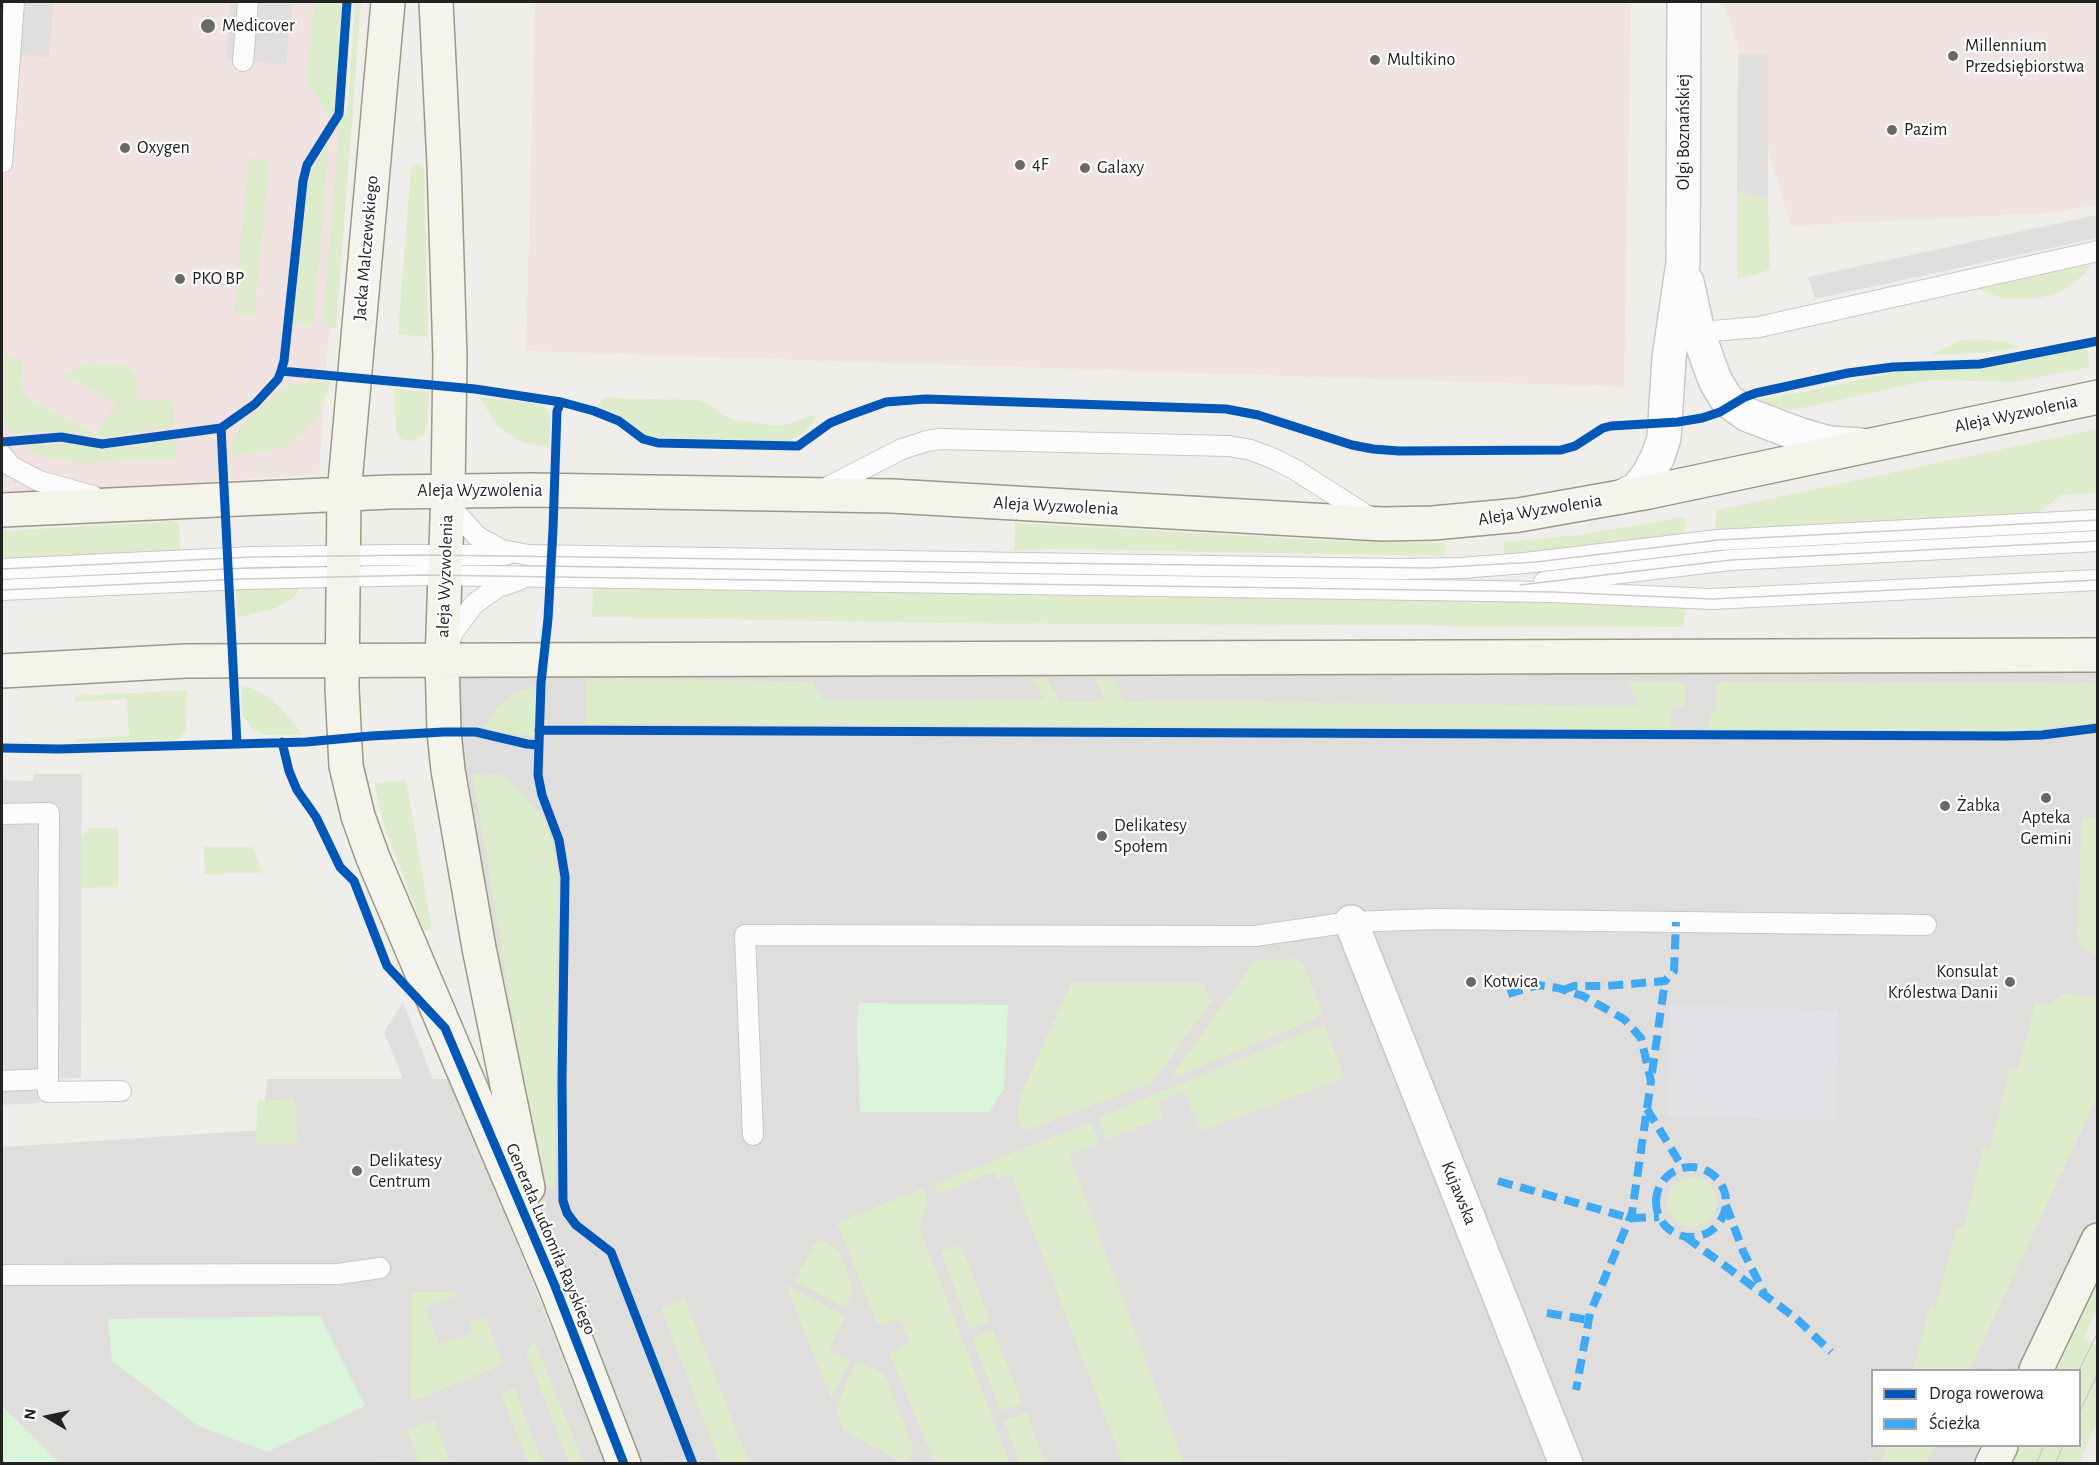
<!DOCTYPE html>
<meta charset="utf-8">
<style>
body{margin:0}
#map{position:relative;width:2099px;height:1465px;overflow:hidden;background:#f0eeeb;font-family:"Alegreya Sans",sans-serif}
canvas{display:block}
.frame{position:absolute;inset:0;border:3px solid #222;pointer-events:none}
.legend{position:absolute;left:1871px;top:1369px;width:210px;height:78px;box-sizing:border-box;background:#fff;border:2px solid #a7a7a7;margin:0;padding:8px 10px;list-style:none;font-size:18px;color:#222}
.legend li{display:flex;align-items:center;gap:12px;height:30px}
.legend b{width:30px;border:2px solid #a7a7a7}
.north{position:absolute;left:18px;top:1387px;width:60px;height:60px;-webkit-text-stroke:4px #fff;paint-order:stroke;rotate:279deg;font-size:16px;font-weight:700;line-height:24px;text-align:center;color:#222}
.north::after{content:'';display:block;margin:auto;width:21px;height:27px;background:#222;clip-path:polygon(50% 0,100% 100%,50% 72%,0 100%)}
</style>
<div id="map">
<canvas width="2099" height="1465"></canvas>
<div class="frame"></div>
<ul class="legend">
<li><b style="height:8px;background:#0057b8"></b>Droga rowerowa</li>
<li><b style="height:8px;background:#3fa9f5"></b>Ścieżka</li>
</ul>
<div class="north">N</div>
</div>
<script>
const context = document.querySelector('canvas').getContext('2d');
context.lineJoin = 'round';
function paint(path, color) { context.fillStyle = color; context.fill(path, 'evenodd'); }
const shape = rows => new Path2D(rows.map(r => 'M' + r).join(''));
function stroke(path, color, width, dash) { context.strokeStyle = color; context.lineWidth = width; context.lineCap = dash ? 'butt' : 'round'; context.setLineDash(dash || []); context.stroke(path); }
function write(font, color, halo, rows, align = 'center') {
  context.font = font + ' "Alegreya Sans",sans-serif'; context.lineWidth = 4.5; context.setLineDash([]); context.textBaseline = 'middle'; context.strokeStyle = halo; context.fillStyle = color; for (const [text, x, y, turn = 0] of rows) {
    context.save(); context.translate(x, y); context.rotate((+turn || 0) * Math.PI / 180); context.textAlign = isNaN(turn) ? turn : align; if (halo) context.strokeText(text, 0, 0); context.fillText(text, 0, 0); context.restore();
  }
}
const residential = shape([
 [2097,669,2097,1218,2026,1370,1872,1370,1872,1446,1992,1446,1983,1463,640,1463,550,1237,504,1032,464,798,457,671,1893,672],
 [267,1079,451,1079,605,1463,2,1464,2,1147,262,1130]
]);
const commercial = shape([
 [2,2,352,2,319,474,2,497],
 [535,2,1631,2,1624,387,526,351],
 [1724,2,2097,2,2097,205,2046,213,1791,226]
]);
const grass = shape([
 [315,2,340,2,342,13,335,107,329,117,307,80],
 [355,2,361,2,336,329,331,328,323,320,339,134,336,128,346,114,348,105],
 [329,141,313,325,294,324,308,184,313,169],
 [249,158,269,160,254,316,234,314],
 [418,164,424,169,428,337,398,334,411,169],
 [1737,192,1768,199,1770,270,1737,279],
 [2095,258,2085,274,2072,284,2056,294,2033,299,2002,298,1972,287],
 [1976,339,2005,342,2021,348,1981,353,1930,355,1961,340],
 [2087,347,2090,367,2015,382,1930,380,1793,410,1779,410,1751,401,1804,392,1903,370,1987,366],
 [4,358,22,359,21,386,24,393,31,400,97,435,116,402,64,375,89,362,126,366,136,375,137,401,173,399,174,427,107,437,59,431,12,434,3,417,2,408],
 [317,381,331,382,320,410,312,423,303,433,282,447,262,453,231,455,232,440,241,426,275,393,282,388,294,384],
 [394,389,429,392,428,418,424,435,414,441,401,439,396,432],
 [479,397,544,405,550,415,550,448,525,443,505,432,496,424],
 [607,398,698,400,707,402,723,415,735,420,776,426,786,425,809,416,815,416,815,420,805,432,789,441,654,437,639,432,617,413,597,406,603,399],
 [2097,429,2097,493,2061,495,2038,513,1719,531,1715,526,1717,510],
 [175,440,176,459,78,463,49,458,36,454,23,446,69,444,102,449],
 [1683,517,1686,520,1683,534,1504,556,1504,542,1579,535],
 [179,521,180,551,2,558,2,531],
 [1015,523,1337,541,1445,543,1445,556,1052,549,1014,551],
 [301,586,294,597,276,608,237,618,236,588],
 [593,586,1544,600,1679,607,1686,610,1683,627,941,623,592,617],
 [616,678,813,682,824,701,1044,700,1032,679,1047,679,1060,701,1105,701,1095,679,1114,679,1125,701,1638,706,1627,682,1682,682,1685,686,1685,708,1672,707,1670,729,586,724,587,679],
 [1717,682,2097,683,2097,722,2015,731,1709,729,1710,711,1715,711],
 [537,685,534,737,483,728,498,706,514,693],
 [241,686,253,689,270,698,284,711,303,735,266,735,252,729,243,716],
 [187,690,186,731,177,740,76,742,75,739,129,736,127,699,75,702,75,696],
 [498,774,504,776,544,818,552,841,559,876,555,1188,548,1188,524,1084,473,775],
 [406,780,432,929,424,931,383,822,374,783],
 [2082,818,2097,818,2097,955,2082,948,2077,934],
 [89,828,118,828,118,887,82,888,82,836],
 [204,847,253,847,262,873,205,874],
 [1297,959,1302,961,1322,1010,1319,1015,1315,1019,1170,1079,1255,960],
 [1071,983,1203,983,1211,1002,1152,1083,1025,1131,1020,1125,1018,1115,1020,1096],
 [2062,993,2097,998,2097,1097,1970,1370,1913,1370,1930,1305,1936,1306,1957,1227,1963,1228,1983,1147,1990,1148,2010,1068,2018,1070,2035,1003,2050,1004,2061,996],
 [1324,1025,1345,1078,1201,1131,1164,1117,1107,1140,1098,1118],
 [293,1099,296,1106,297,1144,256,1144,257,1105,259,1101],
 [1091,1122,1099,1143,1070,1155,1185,1463,1123,1463,1011,1174,997,1179,994,1172,938,1194,934,1184],
 '1667 1202a25 25 0 1 1 50 0a25 25 0 1 1-50 0Z',
 [923,1188,928,1203,919,1227,1010,1463,935,1463,889,1353,910,1343,899,1318,878,1326,837,1223],
 [817,1239,839,1250,853,1289,846,1308,795,1281],
 [961,1245,990,1321,970,1329,941,1252],
 [2097,1278,2097,1308,2084,1338,2097,1345,2097,1423,2079,1463,2012,1464,2021,1446,2080,1446,2080,1370,2057,1370,2069,1345,2073,1330],
 [786,1285,845,1316,829,1351,850,1360,831,1399],
 [412,1292,453,1292,459,1295,426,1307,439,1344,472,1333,469,1323,485,1317,504,1364,411,1402],
 [685,1299,702,1342,749,1463,720,1463,661,1308],
 [993,1329,1022,1403,1001,1411,972,1338],
 [534,1340,584,1463,569,1463,526,1352],
 [856,1361,884,1373,914,1448,906,1463,903,1463,844,1431,836,1410],
 [514,1388,543,1463,528,1463,501,1394],
 [1026,1412,1045,1463,1020,1463,1004,1421],
 [434,1420,449,1457,431,1463,420,1463,407,1430],
 [1887,1446,1935,1446,1926,1463,1868,1463,1869,1459,1882,1462]
]);
const park = shape([
 [859,1003,1008,1005,1004,1089,989,1112,860,1112,857,1026],
 [320,1316,365,1406,267,1452,197,1425,112,1361,108,1319],
 [2,1406,60,1463,2,1463]
]);
const parking = shape([
 [2,2,54,2,49,57,25,55,2,61],
 [231,2,293,2,286,65,226,59],
 [1738,54,1768,54,1768,199,1737,192],
 [2097,215,2097,238,1815,299,1808,277],
 [1250,678,1269,702,1124,701,1114,679],
 [1339,678,1627,682,1639,706,1357,702],
 [1032,679,1044,700,824,701,813,682],
 [34,774,82,774,81,1078,48,1079,39,1103,2,1105,2,780,33,781],
 [1546,936,1834,939,1853,954,1558,953],
 [1072,953,1193,953,1203,983,1071,983],
 [403,1002,534,1340,519,1362,384,1032],
 [1345,1078,1361,1112,1283,1144,1335,1273,1329,1281,1336,1296,1274,1321,1219,1173,1216,1174,1206,1147,1138,1173,1148,1199,1145,1200,1198,1334,1234,1320,1259,1379,1290,1463,1184,1463,1069,1155,1164,1117,1158,1101,1184,1092,1201,1131],
 [1387,1101,1513,1406,1495,1412,1369,1107],
 [2097,1161,2097,1179,2006,1370,1994,1370],
 [603,1250,687,1463,659,1463,584,1274],
 [391,1438,401,1463,374,1463,368,1449]
]);
const plaza = shape([
 [1670,1005,1838,1010,1836,1121,1667,1116]
]);
const lane = shape([
 [243,61,248,2],
 [2,163,14,2],
 [1689,333,1759,327,2098,251],
 [2,455,11,466,39,481,93,496],
 [820,491,902,449,927,441,940,439,1229,446,1251,450,1272,458,1294,469,1374,520],
 [452,501,457,514,478,537,502,550,528,555,1396,569,1461,568,1525,563,1718,540,2098,520],
 [2,569,253,557,392,555,506,555],
 [1544,582,1731,560,2098,541],
 [2,590,243,579,425,575,1553,592,1712,599,2098,580],
 [448,644,454,631,474,604,498,587,519,580],
 [2,814,49,813,48,1079,2,1081],
 [48,1079,48,1092,121,1091],
 [753,1135,745,935,1255,936,1351,922,1435,919,1926,925],
 [2,1275,338,1274,380,1268]
]);
const street = shape([
 [1687,282,1698,332,1709,364,1716,382,1727,400,1748,415,1798,434,1829,443,1861,445],
 [1621,497,1637,489,1649,474,1658,456,1664,438,1669,358,1683,263,1684,2],
 [1351,922,1566,1464]
]);
const secondary = shape([
 [388,2,344,494,342,688,346,766,358,816,373,858,555,1286,624,1464],
 [436,2,444,164,450,357,448,490,442,661,444,732,448,770,479,948,528,1188],
 [2,510,390,492,531,490,892,496,1382,524,1433,523,1519,515,1649,492,2098,397],
 [2,671,185,661,2098,655],
 [2036,1370,2098,1240],
 [1992,1464,2001,1446]
]);
const tram = shape([
 [2,569,253,557,425,555,1429,568,1536,562,1718,540,2098,520],
 [1520,585,1731,560,2098,541],
 [2,590,243,579,425,575,1553,592,1712,599,2098,580],
 [2079,1370,2098,1332],
 [2080,1411,2098,1373],
 [2036,1464,2044,1446],
 [2055,1464,2063,1446]
]);
const quiet = shape([
 [1563,990,1574,986,1607,986,1665,981,1674,971,1676,922],
 [1508,994,1538,985,1558,988,1583,996,1624,1019,1641,1038,1651,1081,1632,1213,1590,1313,1576,1390],
 [1652,1073,1665,981],
 [1647,1109,1683,1168],
 '1656 1202a35 35 0 1 1 70 0a35 35 0 1 1-70 0Z',
 [1498,1181,1630,1218,1659,1217],
 [1726,1205,1743,1251,1764,1293],
 [1686,1237,1797,1319,1831,1352],
 [1547,1313,1589,1320]
]);
const cycleway = shape([
 [281,371,284,361,303,181,307,165,339,114,347,2],
 [221,428,237,744],
 [2,442,61,437,102,444,221,428,255,404,278,379,281,371,475,389,561,402,594,411,619,421,643,439,658,443,798,446,830,423,850,415,886,402,926,399,1226,409,1258,415,1352,445,1373,449,1399,451,1561,450,1575,446,1603,428,1611,426,1678,422,1702,418,1720,412,1745,397,1756,393,1848,373,1893,367,1980,364,2098,341],
 [539,730,2006,736,2042,735,2098,728],
 [282,742,289,771,297,790,316,817,340,867,354,881,387,966,445,1028,555,1286,624,1464],
 [539,745,538,775,542,795,559,840,565,877,562,1081,563,1201,567,1213,576,1225,611,1252,693,1464],
 [2,748,59,749,237,744,306,742,371,736,444,732,476,732,527,744,539,745,541,683,548,619,553,529,557,411,561,402]
]);
const markers = [
 [208,26,8,"#6a6968"],
 [1953,56,6,"#6a6968"],
 [1375,60,6,"#6a6968"],
 [1892,130,6,"#6a6968"],
 [125,148,6,"#6a6968"],
 [1020,165,6,"#6a6968"],
 [1085,168,6,"#6a6968"],
 [180,279,6,"#6a6968"],
 [2046,798,6,"#6a6968"],
 [1945,806,6,"#6a6968"],
 [1102,836,6,"#6a6968"],
 [1471,982,6,"#6a6968"],
 [2010,982,6,"#6a6968"],
 [357,1171,6,"#6a6968"]
];
const poiNames = [
 ["Medicover",222,26],
 ["Millennium",1965,46],
 ["Przedsiębiorstwa",1965,67],
 ["Multikino",1387,60],
 ["Pazim",1904,130],
 ["Oxygen",137,148],
 ["4F",1032,165],
 ["Galaxy",1097,168],
 ["PKO BP",192,279],
 ["Żabka",1957,806],
 ["Apteka",2046,818,"center"],
 ["Gemini",2046,839,"center"],
 ["Delikatesy",1114,826],
 ["Społem",1114,847],
 ["Konsulat",1998,972,"right"],
 ["Królestwa Danii",1998,993,"right"],
 ["Kotwica",1483,982],
 ["Delikatesy",369,1161],
 ["Centrum",369,1182]
];
const streetNames = [
 ["Olgi Boznańskiej",1684,132,-90],
 ["Jacka Malczewskiego",366,248,-85],
 ["Aleja Wyzwolenia",2016,414,-12],
 ["Aleja Wyzwolenia",480,491],
 ["Aleja Wyzwolenia",1056,506,3],
 ["Aleja Wyzwolenia",1540,510,-9],
 ["aleja Wyzwolenia",445,576,-88],
 ["Kujawska",1459,1193,68],
 ["Generała Ludomiła Rayskiego",551,1239,67]
];
paint(residential, '#dfdedc');
paint(commercial, '#f1e3e1');
paint(grass, '#ddeccb');
paint(park, '#daf5da');
paint(parking, '#e0dfde');
paint(plaza, '#e2e1e5');
stroke(lane, '#c9c8c7', 22);
stroke(street, '#c9c8c7', 36);
stroke(secondary, '#999a82', 36);
stroke(lane, '#fdfcfc', 20);
stroke(street, '#fdfcfc', 33);
stroke(secondary, '#f4f4ed', 33);
stroke(tram, '#ccc', 1.5);
stroke(quiet, '#3fa9f5', 8, [15, 8]);
stroke(cycleway, '#0057b8', 9);
for (const [x, y, r, color] of markers) { const dot = new Path2D(); dot.arc(x, y, r, 0, 2 * Math.PI); context.fillStyle = color; context.fill(dot); stroke(dot, '#fff', 2); }
write('18px', '#222', '#fff', poiNames, 'left');
write('18px', '#222', '#fff', streetNames);
</script>
